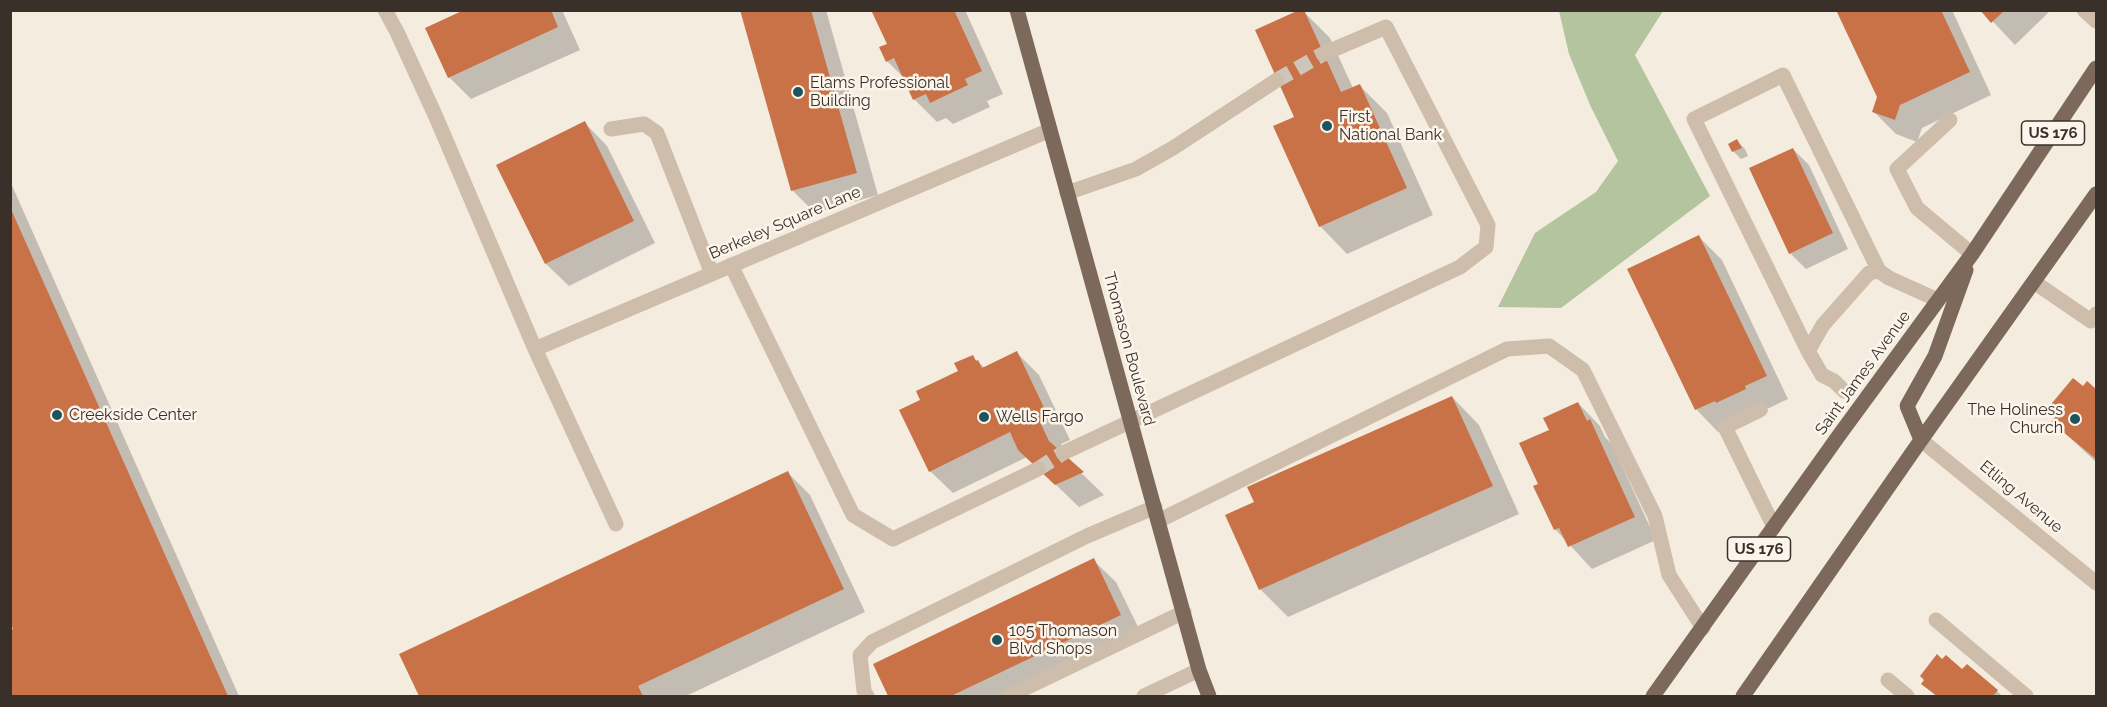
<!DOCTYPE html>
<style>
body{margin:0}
#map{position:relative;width:2107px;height:707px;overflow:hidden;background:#f4ecdf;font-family:Raleway,sans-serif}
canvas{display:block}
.frame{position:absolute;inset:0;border:12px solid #3a302a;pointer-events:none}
</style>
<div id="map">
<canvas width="2107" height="707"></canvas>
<div class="frame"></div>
</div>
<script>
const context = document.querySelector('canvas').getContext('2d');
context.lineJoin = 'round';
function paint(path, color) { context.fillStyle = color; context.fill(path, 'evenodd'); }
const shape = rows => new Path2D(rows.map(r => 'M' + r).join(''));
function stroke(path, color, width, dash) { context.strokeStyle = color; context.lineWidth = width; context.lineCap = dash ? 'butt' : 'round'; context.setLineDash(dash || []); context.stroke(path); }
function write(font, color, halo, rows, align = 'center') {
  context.font = font + ' Raleway,sans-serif'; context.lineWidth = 5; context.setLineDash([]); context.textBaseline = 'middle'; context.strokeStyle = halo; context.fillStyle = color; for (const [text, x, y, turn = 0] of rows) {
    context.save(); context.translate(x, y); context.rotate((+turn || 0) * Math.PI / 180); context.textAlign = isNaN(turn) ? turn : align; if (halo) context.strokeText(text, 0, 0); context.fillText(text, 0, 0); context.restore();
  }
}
const green = shape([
 [1559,11,1663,11,1635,55,1710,196,1561,308,1498,307,1535,233,1596,192,1618,161,1590,105,1569,54]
]);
const shadow = shape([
 [468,10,562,10,580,50,471,99,449,77],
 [742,10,826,10,878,195,815,213,792,190],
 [873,10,965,10,1003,94,987,101,990,107,953,124,946,118,937,122,914,99,905,79,887,61,889,45],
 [1838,10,1952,10,1991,95,1922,128,1917,142,1896,134,1874,112,1879,97],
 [1982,10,2051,10,2015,45],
 [1303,11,1330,38,1353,88,1359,85,1387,113,1433,215,1347,254,1320,226,1296,118],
 [585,123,607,146,655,243,569,286,546,264,498,166],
 [1737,141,1745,149,1748,156,1741,159,1733,151],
 [1793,149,1809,165,1848,249,1806,269,1790,253],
 [10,181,239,696,10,696,10,631,15,629,10,620],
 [1699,237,1722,260,1788,399,1767,409,1768,412,1740,425,1738,423,1718,432,1696,409],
 [1017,353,1039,375,1070,440,1061,444,1069,461,1104,495,1079,507,1027,457,953,493,930,471,922,401,960,371,972,357,985,368],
 [2088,383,2096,391,2096,462,2053,422],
 [1452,397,1479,425,1519,514,1288,617,1260,589,1256,503],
 [1578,403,1600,426,1605,437,1612,444,1656,540,1592,569,1555,529,1540,485,1551,431],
 [788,473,810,495,865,612,686,696,420,696,401,655],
 [1093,560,1116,582,1143,637,1020,696,890,696,875,665],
 [1963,671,1997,691,2002,696,1936,696,1923,684]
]);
const building = shape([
 [464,10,551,10,558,27,448,78,425,28],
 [740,10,811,10,857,173,791,191],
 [871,10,954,10,982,71,965,79,968,85,930,103,926,94,913,100,894,58,886,62,879,47,887,44],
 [1299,10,1304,10,1341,92,1360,84,1407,188,1319,227,1273,126,1294,117,1255,30],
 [1836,10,1941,10,1970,72,1900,105,1895,120,1872,112,1877,97],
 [1980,10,2005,10,1991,23],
 [585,121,634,221,545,264,496,165],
 [1737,139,1742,148,1732,152,1728,144],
 [1793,148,1833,233,1789,254,1749,168],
 [10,207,228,696,10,696,10,630,13,629,10,623],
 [1699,235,1767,376,1745,386,1746,389,1716,403,1715,401,1695,410,1627,269],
 [1017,351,1049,418,1040,422,1049,441,1084,472,1055,485,1018,450,1010,432,929,472,899,410,920,400,916,391,958,371,954,363,973,355,976,361,978,360,982,368],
 [2073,378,2083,386,2087,381,2096,389,2096,459,2051,422,2056,416,2047,409],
 [1452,396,1493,486,1259,590,1225,515,1254,502,1247,487],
 [1578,402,1587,421,1590,419,1635,517,1568,547,1559,528,1554,530,1533,486,1538,484,1519,443,1549,430,1543,418],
 [788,471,844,589,638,686,643,696,419,696,399,654],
 [1094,558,1121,615,951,696,888,696,873,664],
 [1937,654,1942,659,1946,655,1962,669,1967,664,1998,690,1993,696,1937,696,1921,684,1924,680,1920,676]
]);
const minorTunnel = shape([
 [1277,80,1323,54],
 [1038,469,1063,453]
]);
const minor = shape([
 [385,10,397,32,436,117,535,349,616,524],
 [2084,10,2096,21],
 [1950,120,1897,169,1917,208,1972,254],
 [611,129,644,124,657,133,712,274],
 [1067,193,1136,169,1173,148,1277,80],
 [731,265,853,515,893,539,1038,469],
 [2034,282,2091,321,2096,314],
 [535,349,1050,130],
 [1808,351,1694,119,1783,75,1879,271],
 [1844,391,1834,381,1822,375,1808,351,1823,325,1869,273,1879,271,1889,278,1938,300],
 [1760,410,1725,427,1774,527],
 [1921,440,2096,583],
 [1063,453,1460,267,1486,247,1488,225,1386,27,1323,54],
 [1158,521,1507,349,1549,346,1583,370,1655,516,1669,575,1703,628],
 [1936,620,2026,696],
 [1888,680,1907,696],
 [867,696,864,691,860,655,872,642,1087,536,1155,507],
 [1009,696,1184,612],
 [1144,696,1199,670]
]);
const major = shape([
 [1017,10,1199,670,1209,696],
 [1921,440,1907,406,1935,356,1966,270],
 [1653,696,1840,434,1972,254,2096,68],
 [1743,696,1921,440,2096,194]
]);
const markers = [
 [798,92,6,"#1e545d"],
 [1327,126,6,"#1e545d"],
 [57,415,6,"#1e545d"],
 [984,417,6,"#1e545d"],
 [2075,419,6,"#1e545d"],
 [997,640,6,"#1e545d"]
];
const shields = [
 [2053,133,63],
 [1759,549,63]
];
const shieldNames = [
 ["US 176",2053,133],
 ["US 176",1759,549]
];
const poiNames = [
 ["Elams Professional",810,83],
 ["Building",810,101],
 ["First",1339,117],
 ["National Bank",1339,135],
 ["The Holiness",2063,410,"right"],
 ["Church",2063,428,"right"],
 ["Creekside Center",69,415],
 ["Wells Fargo",996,417],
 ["105 Thomason",1009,631],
 ["Blvd Shops",1009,649]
];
const streetNames = [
 ["Berkeley Square Lane",785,223,-23],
 ["Thomason Boulevard",1129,349,75],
 ["Saint James Avenue",1863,373,-54],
 ["Etling Avenue",2021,497,40]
];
paint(green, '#b4c49e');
paint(shadow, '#0003');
paint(building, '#c97248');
stroke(minorTunnel, '#cfc6bb', 15, [15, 8]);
stroke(minor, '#cdbdaa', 15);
stroke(major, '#7c695b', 15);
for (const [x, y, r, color] of markers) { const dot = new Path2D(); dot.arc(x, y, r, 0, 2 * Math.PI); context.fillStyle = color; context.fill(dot); stroke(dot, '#fbf5ec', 2); }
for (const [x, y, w] of shields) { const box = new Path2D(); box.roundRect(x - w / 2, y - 12, w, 24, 4.5); context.fillStyle = '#fbf5ec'; context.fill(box); stroke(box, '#3a302a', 1.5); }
write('bold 15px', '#3a302a', null, shieldNames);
write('16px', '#3a302a', '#fbf5ec', poiNames, 'left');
write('16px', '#3a302a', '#fbf5ec', streetNames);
</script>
